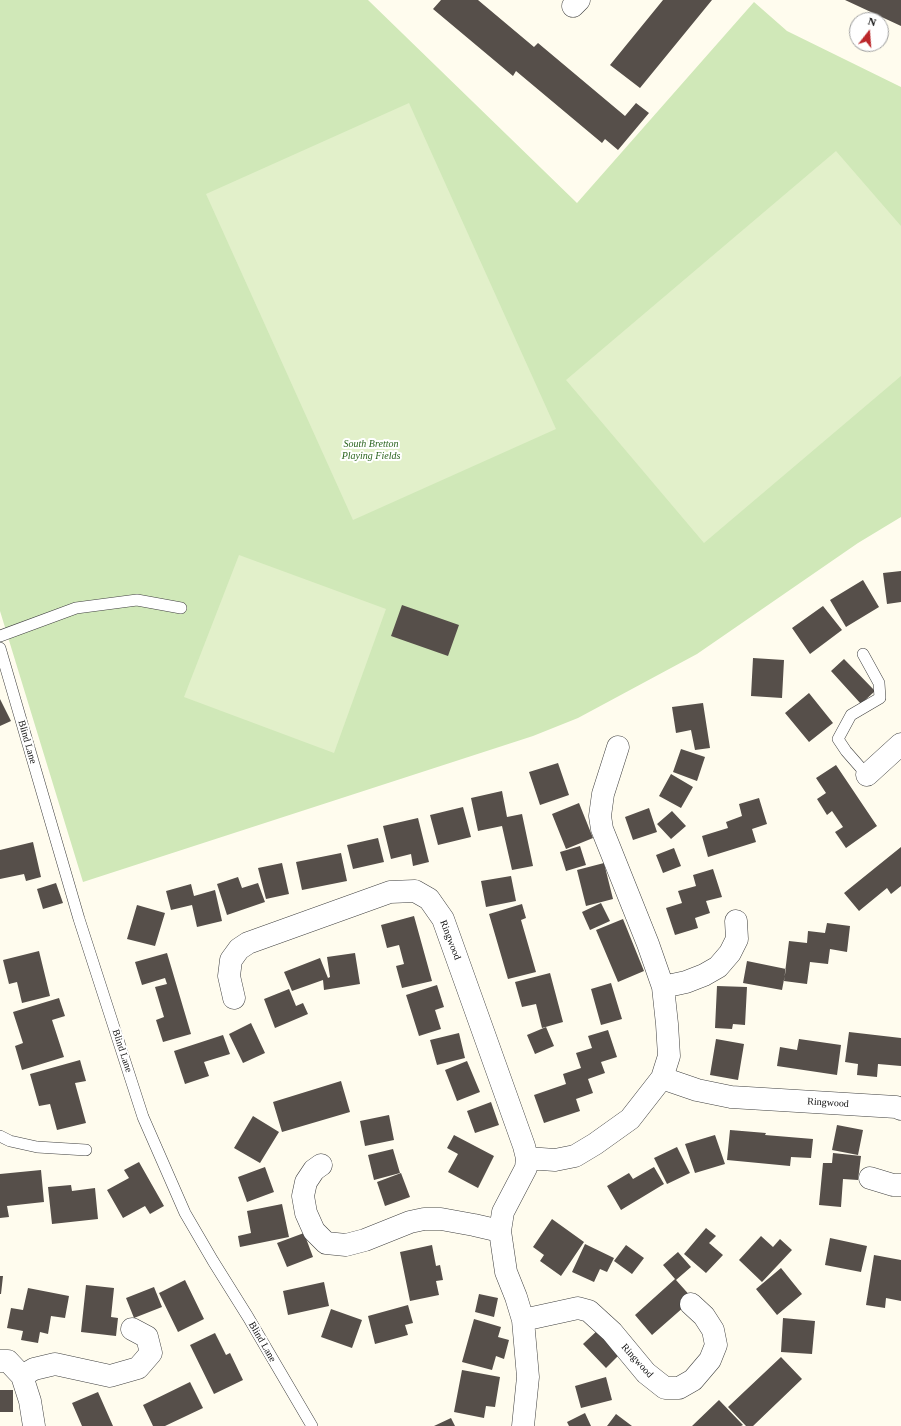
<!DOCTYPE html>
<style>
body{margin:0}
#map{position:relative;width:901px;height:1426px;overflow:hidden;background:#fffcee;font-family:Georgia,serif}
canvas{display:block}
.north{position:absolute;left:849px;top:12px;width:40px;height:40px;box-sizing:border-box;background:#fff;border:1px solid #9e9e9e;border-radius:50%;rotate:17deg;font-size:11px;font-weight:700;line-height:16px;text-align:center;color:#0d0d0d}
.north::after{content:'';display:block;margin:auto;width:14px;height:18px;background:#bb272b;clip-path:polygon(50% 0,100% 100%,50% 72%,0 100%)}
</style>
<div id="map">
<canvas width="901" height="1426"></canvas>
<div class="north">N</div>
</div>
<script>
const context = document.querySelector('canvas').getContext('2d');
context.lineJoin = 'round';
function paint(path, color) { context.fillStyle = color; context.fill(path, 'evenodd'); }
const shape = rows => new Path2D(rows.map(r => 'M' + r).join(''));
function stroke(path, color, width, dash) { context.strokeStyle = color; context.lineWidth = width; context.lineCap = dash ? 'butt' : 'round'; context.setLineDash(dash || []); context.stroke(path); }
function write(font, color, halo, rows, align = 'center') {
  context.font = font + ' Georgia,serif'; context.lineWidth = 4; context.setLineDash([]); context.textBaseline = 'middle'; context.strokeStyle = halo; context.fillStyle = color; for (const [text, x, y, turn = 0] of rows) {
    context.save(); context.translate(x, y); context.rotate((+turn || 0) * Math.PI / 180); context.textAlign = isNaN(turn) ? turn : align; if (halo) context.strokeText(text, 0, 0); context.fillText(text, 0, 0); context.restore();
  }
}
const green = shape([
 [0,0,368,0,577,203,754,2,787,31,901,87,901,517,858,543,697,654,578,718,533,736,83,882,0,611]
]);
const pitch = shape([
 [409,103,556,429,353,520,206,194],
 [836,151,901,226,901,376,704,543,566,380],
 [239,555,386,609,334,753,184,697]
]);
const building = shape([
 [441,0,478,0,534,47,538,43,625,116,636,103,649,113,618,150,605,139,602,143,516,71,513,76,433,9],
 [663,0,712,0,640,88,610,65],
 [845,0,901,0,901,26],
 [901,571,901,602,887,604,883,573],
 [863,580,879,607,846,627,830,600],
 [402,605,459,625,448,656,391,636],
 [823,606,842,630,810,654,792,628],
 [753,658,784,660,782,698,751,696],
 [844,659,875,691,861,704,831,671],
 [809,693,833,723,809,742,785,713],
 [0,699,11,721,0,726],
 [703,703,710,748,695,750,691,730,676,733,672,707],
 [681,749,705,757,697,781,673,772],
 [558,763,569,795,540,805,529,772],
 [836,765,877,826,846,848,835,832,843,827,832,811,827,815,817,799,826,793,816,778],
 [671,774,693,787,681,808,659,796],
 [502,791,507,817,522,814,533,866,512,870,502,826,478,831,471,798],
 [759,798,767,824,752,829,756,842,708,857,702,836,728,828,726,822,742,816,739,804],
 [579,803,593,838,566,849,552,814],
 [463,807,471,837,438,845,430,815],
 [649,808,657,832,633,840,625,817],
 [672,811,686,826,671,839,657,824],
 [418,818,429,862,413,866,411,854,391,859,383,826],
 [378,838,384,862,353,869,347,845],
 [33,842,41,877,26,881,24,874,0,879,0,850],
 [580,846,586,865,566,871,560,852],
 [901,847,901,886,891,894,887,888,859,911,844,893],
 [674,848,681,866,663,873,656,855],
 [341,853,347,881,302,890,296,862],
 [282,863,289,894,266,899,258,868],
 [604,863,613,899,586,906,577,870],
 [713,869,722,897,706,901,710,913,695,918,698,928,675,935,666,908,682,903,678,891,696,886,693,875],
 [511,876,516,901,486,907,481,881],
 [238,877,242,888,258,883,265,902,227,915,217,884],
 [56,883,63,903,43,909,37,889],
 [191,884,194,896,215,890,222,921,197,927,192,905,171,910,166,891],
 [601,903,610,921,590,930,582,912],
 [522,904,526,918,521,920,536,972,508,979,489,914],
 [137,905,165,913,155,946,127,939],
 [414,916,432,981,402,988,396,966,404,964,399,945,387,948,381,925],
 [623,919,644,971,618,982,596,930],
 [827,923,850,926,847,952,830,949,828,964,810,962,807,984,784,981,789,941,807,943,808,931,825,933],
 [39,951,50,996,22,1003,17,982,9,984,3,960],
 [167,953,191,1034,163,1042,156,1020,164,1017,155,987,167,984,165,978,142,985,135,962],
 [355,953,360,984,324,990,323,980,292,991,284,972,320,958,328,978,330,977,327,957],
 [747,961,786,969,782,990,743,983],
 [550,973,563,1022,542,1028,536,1004,522,1007,515,982],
 [611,983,622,1019,601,1025,591,989],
 [437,985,444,1007,435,1010,441,1029,419,1036,406,995],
 [717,986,747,987,745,1025,733,1024,732,1029,715,1028],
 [289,989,296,1006,303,1003,308,1014,275,1028,264,999],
 [59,998,65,1016,52,1020,64,1057,22,1070,15,1046,23,1043,13,1012],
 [251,1023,265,1053,243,1063,229,1034],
 [546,1027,554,1046,535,1054,527,1035],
 [608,1030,617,1057,601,1062,605,1073,588,1079,593,1093,576,1099,580,1111,544,1123,534,1095,566,1084,563,1074,581,1068,576,1053,592,1048,588,1036],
 [849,1032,901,1038,901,1066,878,1064,877,1077,857,1075,858,1064,845,1062],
 [459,1033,465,1058,437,1065,430,1040],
 [223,1035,230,1054,204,1062,209,1076,185,1084,174,1051],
 [716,1039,744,1044,738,1080,710,1075],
 [799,1039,841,1045,837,1075,777,1066,780,1047,797,1050],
 [80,1060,86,1081,75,1083,86,1123,57,1130,50,1104,39,1106,30,1074],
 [467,1061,480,1092,457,1101,445,1070],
 [341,1081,350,1112,282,1132,273,1102],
 [491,1102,499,1125,475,1133,467,1111],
 [389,1115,394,1140,365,1146,360,1121],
 [253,1116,279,1132,260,1163,234,1148],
 [837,1125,863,1130,858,1155,832,1150],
 [730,1130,766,1133,765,1135,813,1139,811,1158,791,1157,790,1166,727,1160],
 [454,1135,494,1156,478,1188,448,1172,458,1154,447,1148],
 [715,1135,725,1164,695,1173,685,1144],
 [677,1147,690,1173,667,1184,654,1158],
 [393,1149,400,1173,374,1180,368,1155],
 [833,1153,861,1156,858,1180,843,1179,841,1207,819,1205,823,1163,832,1163],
 [139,1162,164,1206,150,1214,145,1206,123,1218,107,1190,129,1178,124,1170],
 [265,1167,274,1192,247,1202,238,1177],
 [654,1167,664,1184,621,1210,607,1186,629,1173,633,1179],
 [41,1170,44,1202,7,1206,9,1217,0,1218,0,1174],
 [401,1173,410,1197,385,1206,377,1182],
 [71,1185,72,1191,95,1188,98,1219,52,1224,48,1187],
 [282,1204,289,1237,240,1247,238,1236,251,1233,247,1211],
 [552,1219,584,1242,561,1276,540,1261,544,1255,533,1247],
 [706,1228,716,1236,709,1243,723,1255,706,1273,684,1254],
 [304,1233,313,1257,287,1267,277,1243],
 [761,1236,773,1247,780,1239,792,1250,762,1282,739,1260],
 [830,1238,867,1246,861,1272,825,1265],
 [585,1244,614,1258,607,1272,600,1269,594,1282,572,1272],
 [432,1245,436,1266,440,1265,443,1280,436,1281,439,1295,410,1301,400,1252],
 [626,1245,644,1258,632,1274,614,1261],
 [678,1252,691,1267,676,1280,693,1299,652,1335,635,1315,675,1279,663,1265],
 [874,1255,901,1260,901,1301,886,1298,885,1308,866,1305],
 [781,1268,802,1294,777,1315,756,1289],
 [0,1276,3,1276,1,1294,0,1294],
 [185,1280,204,1319,178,1332,159,1293],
 [324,1282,329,1306,288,1315,283,1291],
 [86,1285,114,1288,111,1317,118,1318,116,1336,81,1332],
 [154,1287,162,1307,134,1318,126,1298],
 [28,1288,69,1296,65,1318,51,1316,48,1334,40,1332,38,1343,21,1340,23,1331,7,1328,11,1308,23,1310],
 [479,1294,498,1298,494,1317,475,1312],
 [408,1305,413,1323,405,1325,408,1335,375,1344,368,1316],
 [331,1309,362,1320,352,1348,321,1337],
 [783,1318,815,1321,812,1354,781,1352],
 [474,1319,501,1327,498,1337,509,1340,504,1359,496,1356,492,1370,462,1362],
 [600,1328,623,1351,606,1368,583,1344],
 [215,1333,226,1355,230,1353,243,1380,214,1394,190,1345],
 [781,1357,802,1379,753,1426,746,1426,728,1407],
 [462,1370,500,1377,495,1407,486,1406,484,1418,454,1412],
 [606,1377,612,1400,581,1408,575,1386],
 [190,1382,203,1408,165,1426,153,1426,143,1405],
 [0,1390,13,1390,13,1412,0,1412],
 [98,1392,113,1426,82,1426,72,1403],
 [719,1400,743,1425,741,1426,692,1426],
 [585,1413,591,1426,569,1426,567,1422],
 [616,1414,632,1426,607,1426],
 [451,1418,455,1426,434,1426]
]);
const lane = shape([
 [0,636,76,608,137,600,181,608],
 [0,648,79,919,143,1117,185,1213,213,1261,248,1317,312,1426],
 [863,654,879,683,880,698,851,715,838,739,846,751,867,775],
 [0,1136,10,1141,37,1147,86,1150]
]);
const street = shape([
 [573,6,579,0],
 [867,775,901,744],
 [663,987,686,982,704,975,718,967,730,953,737,939,736,921],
 [234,998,229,976,231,960,239,949,248,943,390,892,415,891,429,899,443,919,524,1146,527,1158,526,1168,503,1212,500,1231,506,1272,516,1297,523,1320,528,1377,523,1426],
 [662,1078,697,1090,731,1097,896,1107,901,1109],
 [527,1158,555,1160,575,1156,595,1144,630,1119,662,1078,669,1056,667,1024,663,987,648,944,602,829,600,816,603,794,618,747],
 [321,1165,314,1170,306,1182,303,1196,306,1213,314,1231,326,1243,346,1245,365,1240,410,1222,424,1219,441,1219,474,1225,500,1231],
 [870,1178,893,1185,901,1185],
 [523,1320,578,1308,589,1311,612,1332,646,1373,665,1388,679,1388,693,1380,710,1360,716,1345,713,1330,704,1316,691,1304],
 [0,1361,8,1361,22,1376,30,1401,34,1426],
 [22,1376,34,1369,55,1364,110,1376,138,1368,151,1353,147,1337,132,1329]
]);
const parkNames = [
 ["South Bretton",371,444],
 ["Playing Fields",371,456]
];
const streetNames = [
 ["Blind Lane",27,742,74],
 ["Ringwood",450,940,69],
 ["Blind Lane",122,1051,72],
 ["Ringwood",828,1103,4],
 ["Blind Lane",262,1342,60],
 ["Ringwood",637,1361,48]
];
paint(green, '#d0e8b8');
paint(pitch, '#e2f0ca');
paint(building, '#564f4a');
stroke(lane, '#404040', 12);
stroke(street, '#404040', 23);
stroke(lane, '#fff', 11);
stroke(street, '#fff', 22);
write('italic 10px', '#2b641f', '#fff', parkNames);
write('10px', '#0d0d0d', '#fff', streetNames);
</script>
